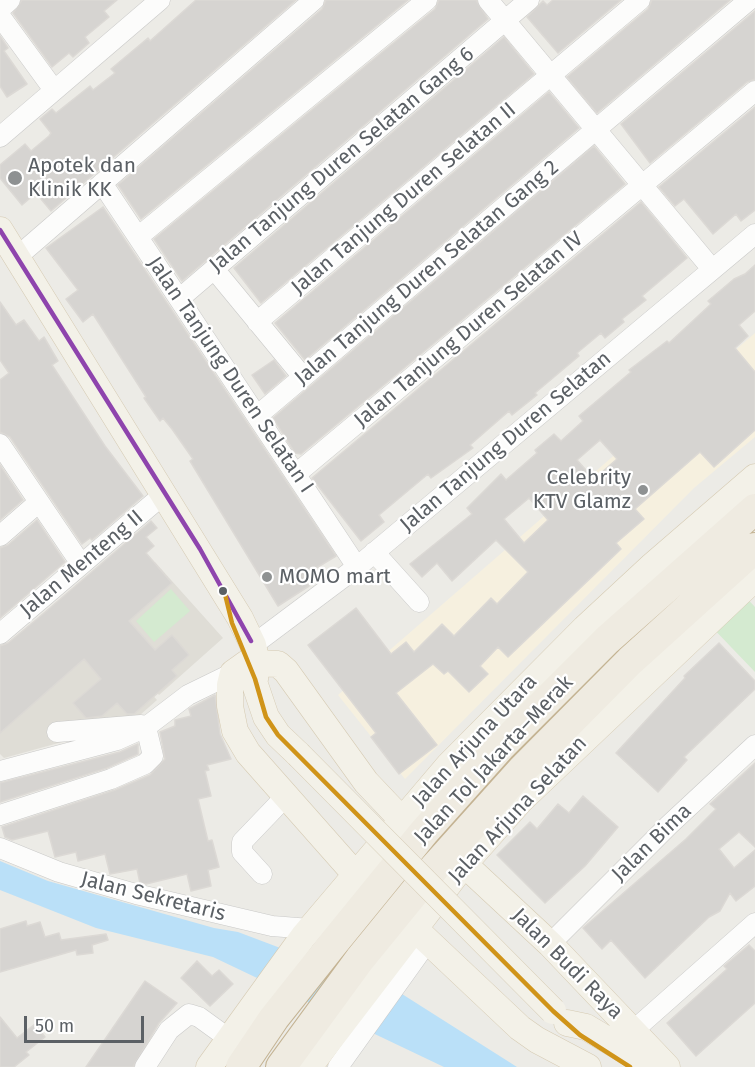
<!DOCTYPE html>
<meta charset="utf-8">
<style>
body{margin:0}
#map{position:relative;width:755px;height:1067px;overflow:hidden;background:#ecebe6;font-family:"Fira Sans",sans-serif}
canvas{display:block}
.scale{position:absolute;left:24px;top:1016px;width:120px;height:27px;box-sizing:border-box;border:3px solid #5b6065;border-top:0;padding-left:8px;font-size:18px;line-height:21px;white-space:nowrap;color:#5b6065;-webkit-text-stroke:4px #fff;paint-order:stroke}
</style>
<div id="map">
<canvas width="755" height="1067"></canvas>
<div class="scale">50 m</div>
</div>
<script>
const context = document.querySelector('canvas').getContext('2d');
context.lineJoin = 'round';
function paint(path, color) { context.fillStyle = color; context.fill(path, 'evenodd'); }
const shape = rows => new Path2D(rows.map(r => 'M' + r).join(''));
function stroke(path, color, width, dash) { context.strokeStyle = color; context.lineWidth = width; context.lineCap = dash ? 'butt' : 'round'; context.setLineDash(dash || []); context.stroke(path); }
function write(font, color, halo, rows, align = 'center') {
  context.font = font + ' "Fira Sans",sans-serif'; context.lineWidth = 4.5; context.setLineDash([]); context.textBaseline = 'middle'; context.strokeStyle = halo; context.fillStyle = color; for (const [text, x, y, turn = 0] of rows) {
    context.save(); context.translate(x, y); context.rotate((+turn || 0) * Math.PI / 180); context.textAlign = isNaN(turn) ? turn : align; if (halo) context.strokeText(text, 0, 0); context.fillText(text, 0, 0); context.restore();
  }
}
const commercial = shape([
 [755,333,755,437,694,488,405,779,338,695]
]);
const education = shape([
 [155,562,223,638,159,695,91,618],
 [85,618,157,700,131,723,4,758,0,754,0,693]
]);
const green = shape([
 [171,589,190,611,154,642,136,621],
 [740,591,755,607,755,672,707,622]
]);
const water = shape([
 [0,861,48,881,214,928,238,932,402,994,517,1067,444,1067,213,957,96,928,0,890]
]);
const building = shape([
 [22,0,117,0,104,11,109,17,85,37,89,43,73,57,69,53,52,67,13,13,22,0],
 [196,0,296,0,51,211,36,193,22,205,0,178,0,165,25,144,31,151,49,136,51,133,40,119,52,109,56,113,90,86,93,90,115,73,111,69,148,38,150,41,196,0],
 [326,0,408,0,141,219,118,185,322,9,326,0],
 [439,0,476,0,488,19,182,281,154,239,435,9,439,0],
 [553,0,621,0,558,53,527,17,543,1,547,5,553,0],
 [652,0,730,0,597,113,567,77,648,9,652,0],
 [755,11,755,79,747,82,650,163,621,124,755,11],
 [0,36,8,48,4,51,27,84,7,97,0,86,0,36],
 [504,37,534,74,261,303,234,268,504,37],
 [549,92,579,128,305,360,275,323,549,92],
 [755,107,755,210,741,221,736,214,713,234,684,199,675,206,659,187,755,107],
 [594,146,625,184,301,454,295,453,273,418,594,146],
 [641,202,687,258,642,296,646,300,622,319,624,322,605,338,601,333,577,353,579,356,535,393,537,395,512,415,509,411,470,445,473,448,431,478,428,474,379,515,384,522,361,541,312,478,641,202],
 [103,207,336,556,303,576,309,586,278,606,190,461,193,459,172,429,163,418,160,421,144,398,146,397,93,314,83,322,66,299,78,290,46,248,103,207],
 [755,265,755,311,739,325,748,336,735,348,755,372,755,430,714,467,700,452,635,509,644,519,616,543,621,549,508,657,498,647,480,666,488,674,469,692,448,671,444,674,433,664,396,693,437,745,399,774,371,737,376,733,308,645,356,608,391,654,406,642,414,652,442,624,454,636,491,598,497,604,528,572,496,540,452,581,437,563,422,577,410,564,472,514,467,508,501,474,506,480,537,453,535,450,554,434,561,441,583,421,579,416,631,372,629,370,667,341,669,343,711,304,708,301,734,279,745,274,755,265],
 [600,440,617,459,594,479,577,460,600,440],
 [529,498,548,520,524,543,504,519,529,498],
 [0,302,16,325,24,320,39,341,44,337,58,361,52,365,105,446,143,496,92,540,90,538,82,544,10,437,0,432,0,380,9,373,0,360,0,302],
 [274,360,286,376,265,394,252,375,274,360],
 [0,465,23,500,0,520,0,465],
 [37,520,65,562,0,618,0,548,8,545,37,520],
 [151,521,157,528,146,537,154,546,146,553,172,583,129,621,155,650,172,635,189,655,172,670,177,676,134,714,127,714,117,703,102,716,86,718,73,703,101,679,84,659,0,733,0,646,8,643,37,619,151,521],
 [719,643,755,681,755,689,684,757,687,760,658,792,616,753,685,678,684,676,719,643],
 [215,695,220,734,231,759,207,765,209,770,205,771,211,796,198,799,208,841,212,840,219,867,208,870,211,886,191,891,187,874,146,884,140,883,137,869,110,874,105,854,78,861,76,852,55,857,48,831,12,840,5,837,2,827,115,790,150,775,165,759,160,732,175,726,175,720,191,716,189,709,215,695],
 [138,744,138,754,107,768,0,802,0,783,120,752,138,744],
 [755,763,755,847,739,832,719,849,734,868,755,850,755,886,736,901,730,893,720,911,709,917,645,978,611,940,602,949,583,928,686,839,716,809,710,804,755,763],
 [583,796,618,827,585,866,545,903,497,855,530,822,537,829,558,804,569,813,583,796],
 [26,921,27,926,40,922,45,937,59,933,61,940,106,934,108,940,92,945,93,953,77,955,76,950,0,972,0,929,26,921],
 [749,945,755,951,755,1003,696,1056,667,1023,727,969,724,966,749,945],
 [197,961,212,976,219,970,233,984,210,1006,181,978,197,961],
 [145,981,177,1003,159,1023,133,1067,86,1067,145,981],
 [0,1017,17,1038,35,1024,45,1037,26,1052,29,1055,14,1067,0,1067,0,1017]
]);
const minor = shape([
 [488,0,712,269],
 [0,9,10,0],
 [0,16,54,90],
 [0,137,160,0],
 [102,183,357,567],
 [138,237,427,0],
 [17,257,314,0],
 [214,269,303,377],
 [179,299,529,0],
 [257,322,640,0],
 [257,416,749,0],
 [0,444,81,564],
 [296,474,755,91],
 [0,536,39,502],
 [374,552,419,602],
 [0,634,164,494],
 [253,645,357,567,755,234],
 [57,732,141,725],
 [0,771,117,740,146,727,188,695,233,673],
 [0,815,111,779,145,764,153,756,146,727],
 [0,848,59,872,136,894,272,926,310,929],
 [262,874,242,852,242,842,287,795],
 [550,944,669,825,755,745],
 [634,1030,755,923],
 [145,1067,169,1030,189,1014,199,1017,228,1038],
 [338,1067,428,941]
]);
const major = shape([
 [0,230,240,618,253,645,257,663,255,679],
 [247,663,233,673,230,685,230,706,235,731,248,753,355,874],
 [257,663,278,664,286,671,366,782,402,820],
 [248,664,266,717,278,735,298,754],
 [464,864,550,944,667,1067],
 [414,928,520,1028,537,1040,588,1067],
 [567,1023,586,1027,653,1067],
 [209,1067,303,937,449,765,585,628,653,565,755,477],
 [309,1067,464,864,520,801,755,578]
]);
const highway = shape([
 [241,1067,274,1018,332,945,424,832,500,747,607,640,755,509],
 [281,1067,360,959,435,867,523,769,630,661,755,548]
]);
const majorBridge = shape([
 [298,754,553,1011]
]);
const bus1 = shape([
 [0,230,200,549,251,641]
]);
const bus2 = shape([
 [224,590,232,623,255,679,266,717,278,735,553,1011,580,1035,630,1067]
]);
const markers = [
 [15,178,8,"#8e9192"],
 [643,490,6,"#8e9192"],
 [267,577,6,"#8e9192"],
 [223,591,5,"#5b6065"]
];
const streetNames = [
 ["Jalan Tanjung Duren Selatan Gang 6",342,160,-40],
 ["Jalan Tanjung Duren Selatan II",404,199,-40],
 ["Jalan Tanjung Duren Selatan Gang 2",427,273,-40],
 ["Jalan Tanjung Duren Selatan IV",469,330,-40],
 ["Jalan Tanjung Duren Selatan I",230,375,56],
 ["Jalan Tanjung Duren Selatan",506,442,-40],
 ["Jalan Menteng II",82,564,-40],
 ["Jalan Arjuna Utara",475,741,-47],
 ["Jalan Tol Jakarta–Merak",494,760,-47],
 ["Jalan Arjuna Selatan",518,810,-47],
 ["Jalan Bima",652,843,-44],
 ["Jalan Sekretaris",153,897,14],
 ["Jalan Budi Raya",567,964,45]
];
const poiNames = [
 ["Apotek dan",28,166],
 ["Klinik KK",28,190],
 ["Celebrity",631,478,"right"],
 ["KTV Glamz",631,502,"right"],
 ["MOMO mart",279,577]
];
paint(commercial, '#f6f0df');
paint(education, '#dfddd6');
paint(green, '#d4ead0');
paint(water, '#bae0f8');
paint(building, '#d6d4d1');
stroke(building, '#dcd9d5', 1.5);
stroke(minor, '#c9c9c8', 21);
stroke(major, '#d5cab2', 27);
stroke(highway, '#c4b393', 32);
stroke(minor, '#fcfcfb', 20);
stroke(major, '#f3f1e8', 26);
stroke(highway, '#efebe1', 30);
stroke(majorBridge, '#d5cab2', 27, []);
stroke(majorBridge, '#f3f1e8', 26);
stroke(bus1, '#8e44ad', 4.5);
stroke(bus2, '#d09419', 4.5);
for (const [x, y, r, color] of markers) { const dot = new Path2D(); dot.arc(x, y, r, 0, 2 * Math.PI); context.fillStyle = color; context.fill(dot); stroke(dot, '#fff', 2); }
write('21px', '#5b6065', '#fff', streetNames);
write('21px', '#5b6065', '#fff', poiNames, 'left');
</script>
